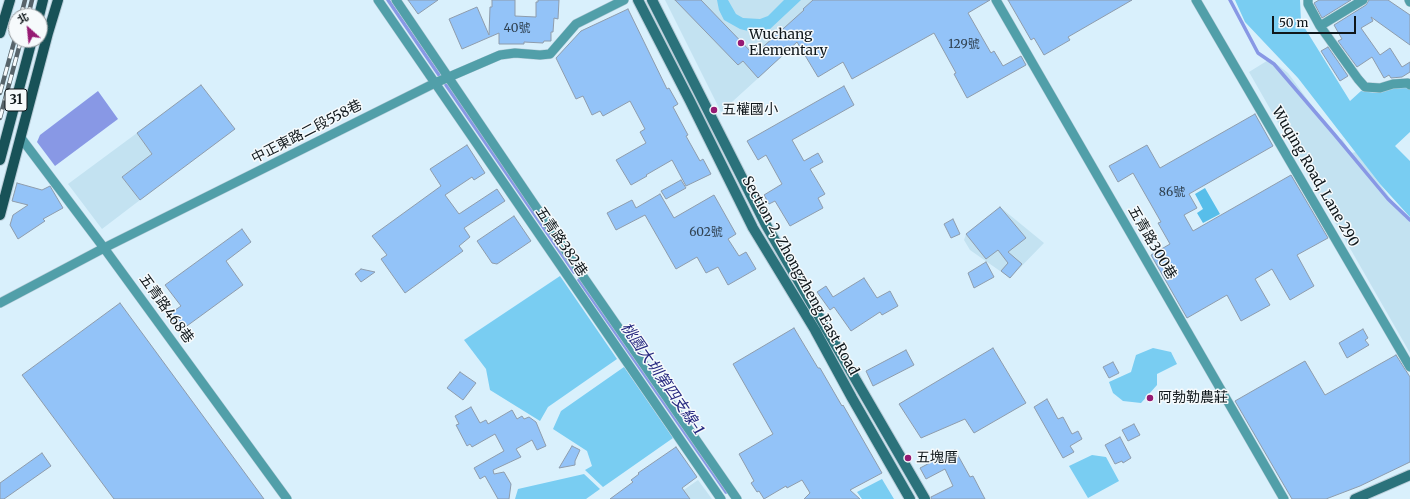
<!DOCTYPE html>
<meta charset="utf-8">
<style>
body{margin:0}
#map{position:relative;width:1410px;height:499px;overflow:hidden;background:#d9f0fc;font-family:Merriweather,"Noto Sans TC",serif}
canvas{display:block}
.north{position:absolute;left:8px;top:8px;width:40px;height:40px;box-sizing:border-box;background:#f6fafc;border:1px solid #9a9fa2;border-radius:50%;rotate:333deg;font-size:11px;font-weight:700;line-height:16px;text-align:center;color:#0f171b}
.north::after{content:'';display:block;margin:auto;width:14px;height:18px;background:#961a73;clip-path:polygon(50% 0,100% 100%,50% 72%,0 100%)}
.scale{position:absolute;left:1272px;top:16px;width:84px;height:18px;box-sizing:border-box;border:2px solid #0f171b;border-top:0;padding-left:5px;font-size:12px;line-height:14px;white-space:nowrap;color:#0f171b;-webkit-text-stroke:3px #f6fafc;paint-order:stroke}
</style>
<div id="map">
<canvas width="1410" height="499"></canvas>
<div class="north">北</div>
<div class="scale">50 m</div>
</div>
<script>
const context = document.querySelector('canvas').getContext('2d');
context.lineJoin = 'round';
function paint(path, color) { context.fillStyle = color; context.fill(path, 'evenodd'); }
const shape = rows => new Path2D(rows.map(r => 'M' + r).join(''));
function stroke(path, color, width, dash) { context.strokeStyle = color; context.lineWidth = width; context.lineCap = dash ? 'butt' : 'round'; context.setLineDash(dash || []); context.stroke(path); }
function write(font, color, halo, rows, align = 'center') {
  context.font = font + ' Merriweather,"Noto Sans TC",serif'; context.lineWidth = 3; context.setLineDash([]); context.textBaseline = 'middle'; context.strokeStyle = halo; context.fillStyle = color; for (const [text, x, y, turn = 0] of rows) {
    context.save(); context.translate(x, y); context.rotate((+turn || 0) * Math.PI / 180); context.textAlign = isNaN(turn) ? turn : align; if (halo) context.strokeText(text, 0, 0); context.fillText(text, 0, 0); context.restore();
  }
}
const built = shape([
 [665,0,844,0,721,112],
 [1270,59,1288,73,1338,141,1342,139,1351,153,1356,152,1405,218,1410,220,1410,353,1249,72],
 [137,133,152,154,122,177,140,200,102,229,68,184],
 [1000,207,1044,243,1010,278,970,250,964,240,966,234],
 [698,480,712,499,671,499]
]);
const green = shape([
 [717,0,728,0,736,14,743,18,760,19,768,16,784,0,801,0,770,29,748,31,740,29,724,20,719,10],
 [1235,0,1300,0,1301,22,1350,101,1361,91,1377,93,1399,86,1410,89,1410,132,1395,146,1410,161,1410,217,1380,184,1298,78,1245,22],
 [560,276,617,359,548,407,540,421,490,390,486,369,464,340],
 [1153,348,1171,352,1177,364,1157,374,1157,385,1141,403,1123,401,1113,393,1109,382,1131,372,1136,355],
 [624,367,673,438,603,487,585,470,592,466,587,451,553,429,561,411],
 [1092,455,1106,457,1119,481,1088,498,1069,466],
 [584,474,600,489,586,499,515,499,518,489],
 [882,479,894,499,862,499,857,492]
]);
const forest = shape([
 [1205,188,1220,214,1203,223,1197,213,1203,209,1195,194]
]);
const water = shape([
 [98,91,118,119,55,166,37,142,40,135]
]);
const stream = shape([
 [388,0,439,75],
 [1230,0,1258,53,1274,64,1334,134,1388,199,1410,220],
 [446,85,574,272],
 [579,280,726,492]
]);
const building = shape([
 [408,0,438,0,418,14,408,0],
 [492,0,515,0,515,16,536,17,536,2,538,2,538,0,559,0,558,19,554,18,553,32,551,32,551,41,544,41,543,43,524,42,524,44,499,44,499,33,462,49,449,19,477,7,489,35,490,7,492,7,492,0],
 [675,0,701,0,754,55,804,10,803,9,813,0,990,0,968,13,991,53,994,51,1003,66,1021,56,1026,65,967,98,954,74,956,73,934,33,852,79,843,62,818,77,797,42,758,78,743,61,738,65,675,0],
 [1008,0,1132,0,1068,37,1070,40,1044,55,1034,38,1031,40,1008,0],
 [1319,0,1351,0,1322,18,1314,3,1319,0],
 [1369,0,1388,0,1410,15,1410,45,1371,17,1373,21,1361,28,1380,55,1390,48,1402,67,1410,62,1410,72,1402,77,1391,78,1389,75,1384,78,1372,57,1357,67,1338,41,1342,39,1334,25,1366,5,1369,0],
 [628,9,667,89,669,88,678,104,673,107,688,135,686,136,700,161,703,159,711,174,686,186,672,160,646,175,647,176,631,185,616,160,646,143,640,132,645,129,630,101,603,116,600,111,592,115,583,96,576,99,556,58,581,31,628,9],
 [1328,47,1348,76,1340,81,1321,51,1328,47],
 [201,85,235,129,140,200,122,177,152,154,137,133,201,85],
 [844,86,854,105,792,140,804,161,818,153,823,162,810,169,825,194,818,198,823,208,790,226,775,201,769,204,764,195,782,184,766,155,758,160,747,141,844,86],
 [1255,114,1273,146,1189,194,1197,208,1184,215,1193,231,1291,175,1328,238,1297,255,1314,286,1290,300,1272,269,1255,279,1270,305,1241,321,1227,295,1187,318,1151,255,1170,244,1158,223,1161,222,1133,173,1118,182,1109,166,1147,145,1160,168,1255,114],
 [467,145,485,173,474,180,472,177,445,195,459,214,497,189,505,201,464,228,470,237,459,246,463,251,405,293,381,259,387,255,372,236,441,186,430,169,467,145],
 [681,180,686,188,666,199,661,191,681,180],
 [17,183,42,190,50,186,63,208,43,219,45,221,18,239,10,225,13,215,28,205,12,201,17,183],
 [660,194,674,218,714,195,736,234,728,239,739,256,746,252,756,269,728,285,718,267,706,273,697,257,676,269,645,215,616,230,607,213,632,200,636,208,660,194],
 [1000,207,1026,238,1008,252,1022,264,1010,278,1001,271,1008,263,998,250,986,259,966,234,1000,207],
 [514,216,531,241,497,264,492,263,477,241,514,216],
 [953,219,960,234,951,238,944,224,953,219],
 [242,229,251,242,226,261,243,285,180,331,168,315,181,306,165,285,242,229],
 [986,262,994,277,974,288,968,273,986,262],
 [361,269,375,272,361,282,355,274,361,269],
 [864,278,877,298,890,291,898,306,882,315,880,312,851,331,834,307,830,310,817,292,826,286,833,297,864,278],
 [120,303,264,499,114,499,22,375,120,303],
 [794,328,818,368,820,368,842,406,843,405,882,473,850,490,860,499,804,499,810,493,802,480,787,488,786,486,764,499,759,491,757,492,751,483,754,481,739,454,773,434,733,364,794,328],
 [1363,329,1368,338,1365,340,1369,345,1347,358,1339,343,1363,329],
 [993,348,1026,403,974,433,965,419,921,438,899,404,993,348],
 [906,350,914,365,873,386,866,371,906,350],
 [1396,355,1410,377,1410,462,1360,486,1326,499,1292,499,1235,401,1305,361,1325,395,1396,355],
 [1113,362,1119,373,1109,378,1103,367,1113,362],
 [460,372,476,383,463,400,447,388,460,372],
 [1047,399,1058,419,1063,417,1072,434,1078,431,1082,439,1070,446,1074,452,1063,458,1034,407,1047,399],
 [471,407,480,423,486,420,488,424,512,410,517,419,522,416,524,419,529,417,536,422,546,446,537,450,532,440,516,449,521,457,493,470,494,474,504,472,511,484,509,499,498,499,485,476,480,479,474,468,504,451,495,434,472,447,470,444,467,446,456,425,459,424,455,416,471,407],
 [1134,424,1140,435,1128,441,1122,430,1134,424],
 [1120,437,1131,458,1123,463,1122,461,1115,464,1105,445,1120,437],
 [572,446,580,450,575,461,575,465,559,468,572,446],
 [676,447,697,477,682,488,690,499,610,499,633,482,631,480,639,474,638,473,676,447],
 [955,450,970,477,973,476,985,499,931,499,931,497,953,486,945,469,926,479,920,468,955,450],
 [42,453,51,466,4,499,0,499,0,483,42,453]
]);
const street = shape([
 [378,0,721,499],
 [396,0,580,272,737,499],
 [996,0,1284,499],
 [1196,0,1410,367],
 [1308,0,1308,4,1320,26,1358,79,1365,87,1380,88,1393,84,1408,83,1410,85],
 [1409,0,1410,2],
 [1320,26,1363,0],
 [21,138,104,248,287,499],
 [0,303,104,248,435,83,500,55,515,53,540,55,550,54,576,24,624,0]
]);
const secondary = shape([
 [638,0,690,101,753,228,815,330,852,398,910,499],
 [652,0,766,225,925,499],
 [1355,499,1410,475]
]);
const primary = shape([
 [39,16,43,0],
 [0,33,10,0],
 [0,160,32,40],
 [0,215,48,33,58,0]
]);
const rail = shape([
 [21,16,25,0],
 [28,16,32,0],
 [0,93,16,35],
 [0,118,21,40]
]);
const markers = [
 [741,43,4,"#961a73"],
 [714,110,4,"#961a73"],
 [1150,398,4,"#961a73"],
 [908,458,4,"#961a73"]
];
const numberNames = [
 ["40號",517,29],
 ["129號",964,45],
 ["86號",1172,193],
 ["602號",706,233]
];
const shields = [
 [16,100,22]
];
const shieldNames = [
 ["31",16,100]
];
const poiNames = [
 ["Wuchang",749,35],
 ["Elementary",749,51],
 ["五權國小",722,110],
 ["阿勃勒農莊",1158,398],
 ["五塊厝",916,458]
];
const streetNames = [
 ["中正東路二段558巷",307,132,-27],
 ["Wuqing Road, Lane 290",1315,177,60],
 ["五青路382巷",561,242,56],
 ["五青路300巷",1152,243,60],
 ["Section 2, Zhongzheng East Road",800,276,61],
 ["五青路468巷",166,309,54]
];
const waterNames = [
 ["桃園大圳第四支線-1",662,379,55]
];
paint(built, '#c3e2f1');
paint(green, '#79cdf2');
paint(forest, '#57beea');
paint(water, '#8898e5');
stroke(stream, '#8898e5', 3.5);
paint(building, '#93c3f8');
stroke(building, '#8e9cac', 1);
stroke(street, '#b9cdd8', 10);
stroke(secondary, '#b9cdd8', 12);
stroke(primary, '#b9cdd8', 12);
stroke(street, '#519fa9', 9);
stroke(secondary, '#2b727b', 10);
stroke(primary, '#185258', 10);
stroke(rail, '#57646b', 4.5);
stroke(rail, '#f6fafc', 3, [9]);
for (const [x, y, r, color] of markers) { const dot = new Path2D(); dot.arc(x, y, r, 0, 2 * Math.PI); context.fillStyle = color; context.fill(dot); stroke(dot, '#f6fafc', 1.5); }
write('12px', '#304252', null, numberNames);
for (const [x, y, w] of shields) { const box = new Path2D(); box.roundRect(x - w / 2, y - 11, w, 22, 3); context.fillStyle = '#f6fafc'; context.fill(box); stroke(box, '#0f171b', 1); }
write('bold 13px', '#0f171b', null, shieldNames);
write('14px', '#0f171b', '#f6fafc', poiNames, 'left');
write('14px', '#0f171b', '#f6fafc', streetNames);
write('italic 15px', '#25277f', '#f6fafc', waterNames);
</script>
